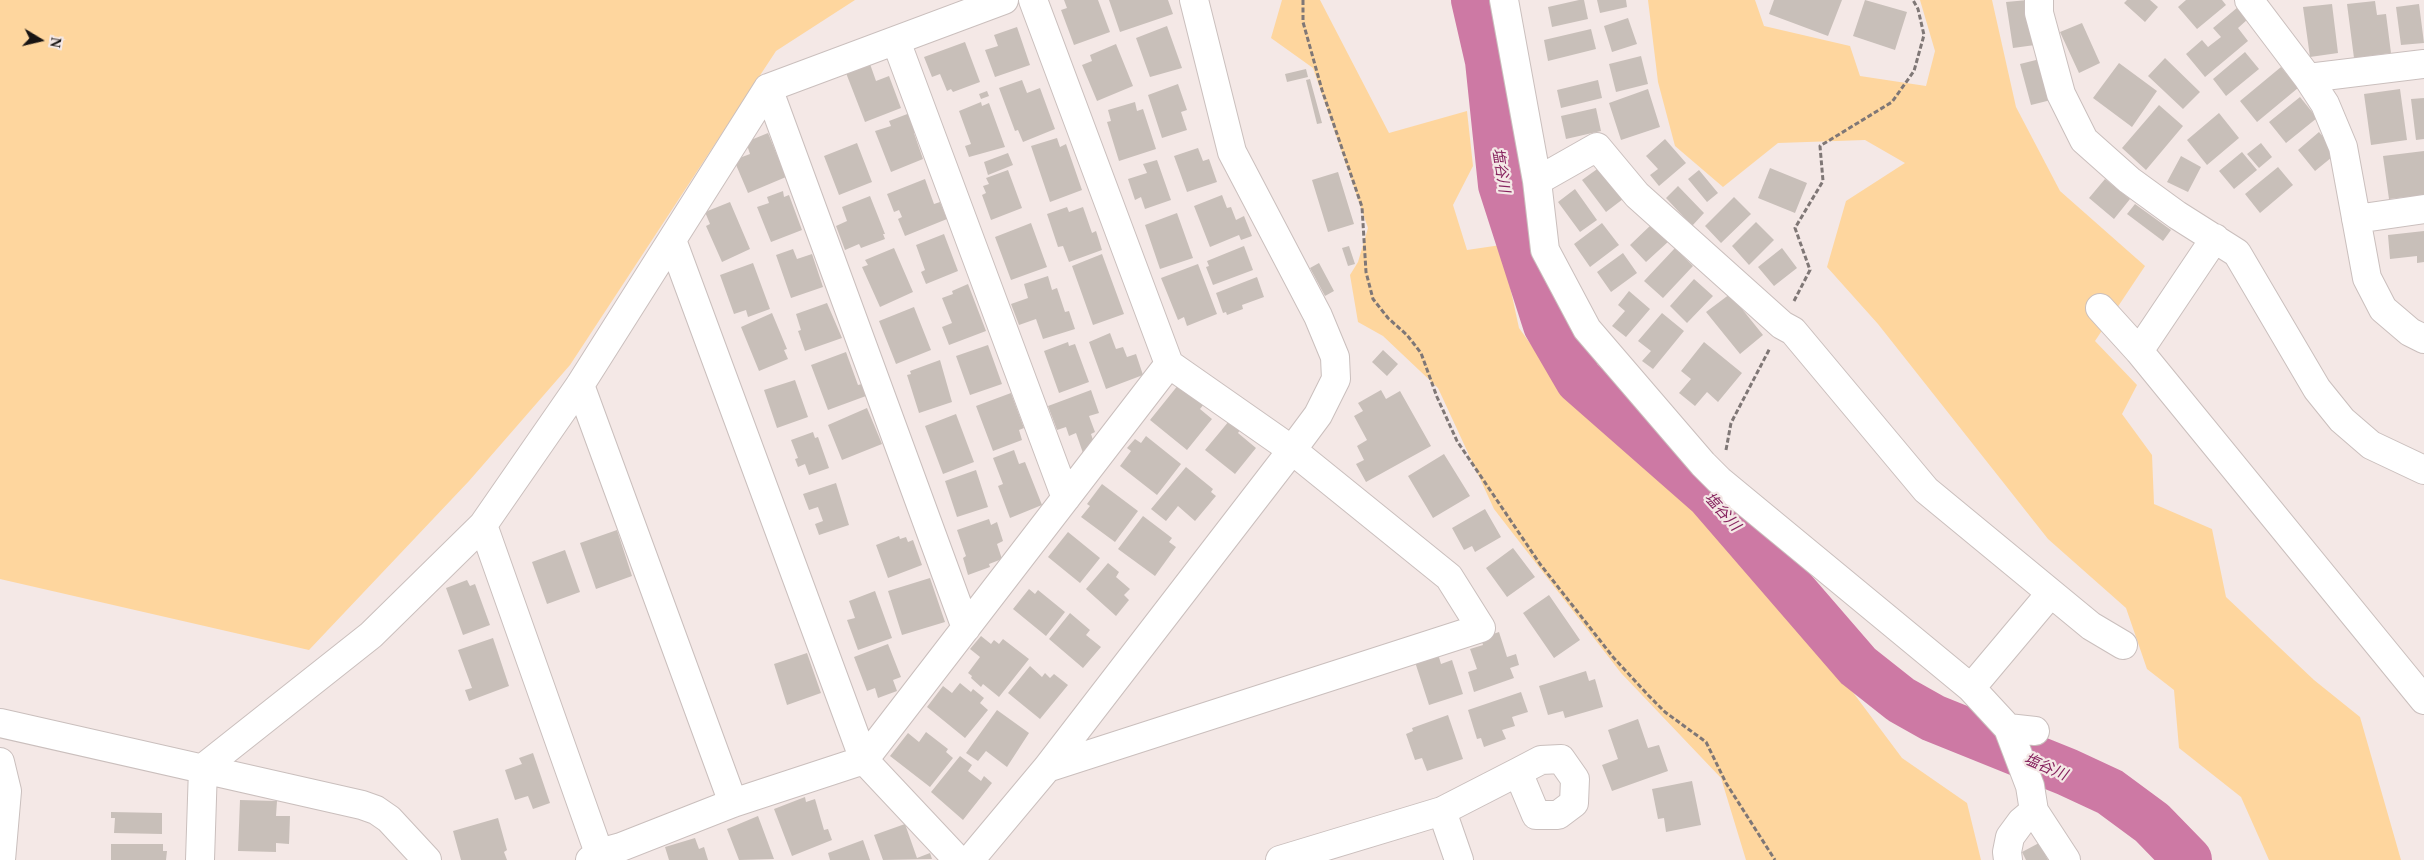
<!DOCTYPE html>
<meta charset="utf-8">
<style>
body{margin:0}
#map{position:relative;width:2424px;height:860px;overflow:hidden;background:#f4e8e6;font-family:Georgia,serif}
canvas{display:block}
.north{position:absolute;left:15px;top:15px;width:50px;height:50px;-webkit-text-stroke:4px #f4e8e6;paint-order:stroke;rotate:99deg;font-size:14px;font-weight:700;line-height:20px;text-align:center;color:#181413}
.north::after{content:'';display:block;margin:auto;width:18px;height:22px;background:#181413;clip-path:polygon(50% 0,100% 100%,50% 72%,0 100%)}
</style>
<div id="map">
<canvas width="2424" height="860"></canvas>
<div class="north">N</div>
</div>
<script>
const context = document.querySelector('canvas').getContext('2d');
context.lineJoin = 'round';
function paint(path, color) { context.fillStyle = color; context.fill(path, 'evenodd'); }
const shape = rows => new Path2D(rows.map(r => 'M' + r).join(''));
function stroke(path, color, width, dash) { context.strokeStyle = color; context.lineWidth = width; context.lineCap = dash ? 'butt' : 'round'; context.setLineDash(dash || []); context.stroke(path); }
function write(font, color, halo, rows, align = 'center') {
  context.font = font + ' Georgia,"Noto Sans JP",serif'; context.lineWidth = 4.5; context.setLineDash([]); context.textBaseline = 'middle'; context.strokeStyle = halo; context.fillStyle = color; for (const [text, x, y, turn = 0] of rows) {
    context.save(); context.translate(x, y); context.rotate((+turn || 0) * Math.PI / 180); context.textAlign = isNaN(turn) ? turn : align; if (halo) context.strokeText(text, 0, 0); context.fillText(text, 0, 0); context.restore();
  }
}
const green = shape([
 [0,0,855,0,776,51,570,365,469,481,309,650,0,579],
 [1282,0,1320,0,1389,133,1467,111,1473,166,1453,205,1467,250,1501,245,1519,328,1569,397,1629,440,1725,534,1828,659,1902,758,1967,803,1981,860,1746,860,1721,778,1621,673,1494,509,1438,388,1383,336,1358,322,1350,275,1358,262,1368,228,1313,68,1271,38],
 [1648,0,1755,0,1764,26,1850,46,1860,76,1926,86,1935,51,1920,0,1992,0,2016,107,2060,191,2145,266,2095,341,2137,385,2122,414,2152,455,2154,504,2212,529,2226,597,2314,680,2360,717,2401,860,2269,860,2241,797,2179,748,2174,690,2147,669,2126,608,2048,539,1878,324,1827,267,1846,201,1905,163,1865,140,1778,143,1723,187,1675,146,1658,82]
]);
const river = shape([
 [1475,0,1489,61,1502,185,1547,325,1579,380,1710,495,1858,666,1901,700,1933,718,2067,772,2110,792,2152,823,2188,860]
]);
const building = shape([
 [1064,0,1098,0,1110,32,1074,45,1061,10,1067,8],
 [1109,0,1168,0,1173,14,1120,32],
 [1579,0,1584,0,1588,19,1552,27,1548,7],
 [1597,0,1626,0,1627,7,1600,13],
 [1774,0,1842,0,1828,36,1769,14],
 [1865,0,1907,12,1895,50,1853,36],
 [2028,0,2035,45,2013,48,2006,2],
 [2127,0,2150,0,2158,7,2145,22,2124,3],
 [2186,0,2222,0,2226,5,2197,29,2178,7],
 [2375,1,2377,15,2386,14,2391,53,2354,58,2347,4],
 [2332,4,2338,53,2310,57,2303,7],
 [2419,4,2424,43,2401,45,2396,7],
 [2238,7,2248,19,2238,28,2248,41,2205,77,2186,54,2202,40,2208,47,2221,37,2213,28],
 [1628,18,1637,44,1612,52,1604,26],
 [2082,23,2100,63,2079,73,2060,32],
 [1167,26,1182,68,1150,77,1136,38],
 [1017,27,1030,65,995,77,985,50,998,46,994,35],
 [1591,29,1596,49,1548,61,1544,40],
 [965,42,980,82,953,92,951,89,947,91,940,74,932,77,924,57],
 [1116,44,1133,86,1097,101,1082,65,1092,61,1090,55],
 [2245,52,2259,69,2226,96,2213,79],
 [1641,56,1648,84,1616,92,1609,64],
 [2165,58,2200,92,2183,109,2148,76],
 [2040,59,2051,100,2031,105,2020,64],
 [2119,63,2157,91,2132,127,2093,98],
 [870,64,876,81,889,76,901,108,865,122,846,73],
 [2281,67,2298,88,2257,122,2240,101],
 [1306,69,1308,77,1287,82,1285,74],
 [1310,79,1322,123,1317,124,1306,80],
 [1022,80,1027,93,1040,88,1055,129,1023,142,1018,130,1015,131,999,88],
 [1598,80,1602,98,1561,108,1557,90],
 [1178,84,1187,110,1181,112,1187,130,1162,138,1148,95],
 [1648,89,1660,127,1621,140,1609,103],
 [2400,89,2407,140,2371,145,2364,94],
 [987,91,989,96,981,99,979,94],
 [2300,97,2317,118,2286,143,2269,122],
 [2424,98,2424,139,2416,140,2411,99],
 [981,102,982,106,989,103,1005,147,969,157,965,146,971,144,959,111],
 [1135,102,1137,111,1143,109,1156,149,1119,161,1107,122,1111,121,1108,110],
 [2159,105,2183,126,2146,170,2122,148],
 [1596,108,1601,131,1566,139,1561,116],
 [910,113,917,132,914,133,923,159,891,172,875,131,891,126,889,121],
 [2219,113,2239,138,2207,165,2187,140],
 [2319,132,2337,153,2315,171,2298,150],
 [768,133,786,177,748,193,734,160,750,154,746,142],
 [1057,138,1060,147,1066,144,1082,190,1050,202,1031,146],
 [1665,139,1686,163,1659,186,1650,175,1658,169,1646,156],
 [857,143,872,182,839,195,824,156],
 [2261,143,2272,157,2259,168,2247,154],
 [1198,148,1203,161,1209,159,1217,182,1187,192,1174,156],
 [2424,151,2424,195,2389,199,2383,156],
 [2242,152,2257,170,2234,189,2219,171],
 [1008,153,1013,165,988,175,984,162],
 [2181,156,2201,167,2188,192,2167,182],
 [1157,160,1171,200,1145,209,1141,197,1135,200,1128,179,1147,173,1143,164],
 [1600,167,1623,199,1606,212,1582,180],
 [2278,167,2293,185,2260,213,2245,194],
 [1770,168,1807,183,1795,213,1758,198],
 [1008,170,1022,208,991,220,982,195,986,193,983,186,989,184,986,178],
 [1699,170,1718,193,1707,202,1688,179],
 [1338,172,1354,224,1328,232,1312,180],
 [925,179,934,204,940,202,947,219,905,236,898,219,902,217,899,210,894,212,887,194],
 [2105,179,2130,199,2114,219,2089,198],
 [1678,186,1704,213,1692,226,1666,198],
 [1575,189,1597,220,1580,232,1558,202],
 [783,191,784,197,789,195,802,230,771,242,757,207,769,203,767,197],
 [1222,195,1227,208,1231,207,1236,220,1244,216,1252,236,1241,240,1239,235,1210,247,1194,206],
 [870,196,885,234,883,234,885,239,861,248,859,244,845,250,836,226,847,221,842,207],
 [1734,197,1751,214,1721,243,1705,226],
 [730,202,750,249,722,262,706,226,710,224,705,212],
 [2135,204,2171,230,2163,241,2127,214],
 [1067,207,1069,212,1083,207,1092,233,1096,231,1102,250,1069,262,1063,246,1058,247,1047,214],
 [1177,213,1193,258,1160,269,1145,225],
 [1756,222,1774,240,1749,265,1732,246],
 [1031,223,1047,267,1011,280,995,237],
 [1602,223,1619,245,1590,267,1574,244],
 [1653,223,1669,241,1646,262,1630,245],
 [2424,231,2424,262,2417,263,2417,256,2390,259,2388,235],
 [944,234,958,271,926,284,921,272,925,270,916,245],
 [1244,246,1253,270,1213,285,1206,267,1209,266,1207,261],
 [1349,246,1355,264,1348,266,1342,248],
 [894,248,913,292,880,307,862,267,868,265,865,260],
 [1675,248,1693,266,1663,298,1644,281],
 [1782,248,1797,268,1774,286,1758,267],
 [793,249,797,259,812,254,823,287,791,298,776,255],
 [1623,253,1637,273,1611,292,1597,272],
 [1102,254,1124,314,1093,325,1072,266],
 [753,263,770,309,748,317,746,310,734,314,720,275],
 [1319,263,1334,291,1325,296,1310,268],
 [1198,264,1217,314,1187,326,1184,317,1178,320,1161,278],
 [1048,276,1052,290,1057,288,1065,312,1069,311,1075,329,1043,339,1036,319,1019,325,1011,304,1028,298,1024,284],
 [1257,277,1264,297,1242,305,1243,309,1227,315,1226,312,1223,313,1216,293],
 [1694,279,1713,296,1687,323,1670,306],
 [968,284,986,331,949,345,942,327,952,323,942,298,953,294,952,291],
 [1629,291,1650,309,1626,337,1612,326,1625,311,1618,305],
 [1730,294,1763,335,1740,354,1706,312],
 [827,303,842,338,805,351,798,331,801,330,796,314],
 [914,307,931,350,896,364,879,321],
 [772,313,787,349,784,350,788,359,759,371,741,327],
 [1662,313,1684,331,1653,369,1642,361,1651,351,1638,341],
 [1110,333,1116,349,1123,347,1127,357,1136,354,1143,375,1106,389,1089,342],
 [1068,342,1069,346,1075,344,1089,382,1059,393,1044,351],
 [1704,342,1742,373,1718,402,1707,392,1695,406,1679,393,1691,379,1681,371],
 [988,345,1002,384,970,395,956,356],
 [1383,350,1398,364,1387,376,1372,362],
 [846,352,858,385,862,384,866,396,828,410,811,365],
 [940,360,952,402,919,413,907,375,911,374,910,371],
 [795,380,808,417,777,428,764,390],
 [1179,384,1204,404,1200,409,1212,419,1187,450,1150,420],
 [1091,390,1099,413,1089,416,1095,432,1091,434,1094,443,1083,453,1076,433,1069,436,1066,427,1057,430,1048,406],
 [1381,390,1386,399,1400,391,1431,446,1366,482,1356,464,1364,460,1357,446,1367,440,1354,416,1363,411,1358,403],
 [1011,393,1024,428,1019,430,1022,440,993,451,976,406],
 [867,408,882,444,842,460,828,425],
 [956,414,974,462,943,474,925,426],
 [1229,421,1240,430,1238,433,1256,448,1235,474,1205,450],
 [813,432,815,438,818,437,829,468,809,475,805,464,798,467,795,459,798,458,791,440],
 [1146,436,1181,464,1157,495,1120,466,1131,451,1127,448,1135,439,1141,443],
 [1014,450,1019,464,1025,462,1042,505,1010,518,998,486,1003,484,993,458],
 [1444,454,1470,496,1433,518,1408,476],
 [1186,467,1213,489,1211,492,1216,496,1195,521,1178,506,1166,521,1151,509],
 [976,470,988,507,957,517,945,481],
 [836,483,849,525,819,535,815,524,823,521,818,507,809,510,803,494],
 [1102,484,1138,511,1115,542,1081,517,1090,506,1087,504],
 [1485,509,1501,537,1475,552,1472,546,1464,550,1452,528],
 [1143,516,1172,538,1169,542,1176,547,1155,576,1118,549],
 [989,519,991,525,997,522,1003,541,997,544,1002,559,989,564,990,567,968,575,963,558,966,556,957,530],
 [617,530,632,576,596,589,580,543],
 [1068,532,1100,558,1080,583,1048,557],
 [899,536,900,539,906,537,908,542,913,540,922,565,888,578,876,545],
 [1513,548,1535,577,1507,597,1486,568],
 [565,550,580,592,547,604,532,562],
 [1108,563,1119,572,1116,577,1130,589,1124,595,1129,600,1116,616,1086,589],
 [930,578,945,622,902,635,888,591],
 [467,580,470,586,475,584,490,625,463,635,446,588],
 [1029,589,1035,594,1038,590,1065,612,1046,636,1013,609],
 [875,591,892,638,858,650,847,620,855,618,849,601],
 [1549,595,1580,640,1554,658,1523,613],
 [1070,613,1090,630,1086,635,1101,647,1083,668,1049,639],
 [1499,632,1507,657,1516,654,1519,665,1510,668,1514,678,1474,692,1468,672,1477,669,1470,649,1483,645,1481,638],
 [981,636,991,644,994,640,999,644,1003,639,1029,659,999,697,983,684,981,687,971,678,972,676,968,673,980,657,970,649],
 [493,638,509,686,469,701,465,690,472,688,458,650],
 [888,644,901,677,893,680,897,691,878,698,875,688,867,691,854,657],
 [807,653,821,693,787,705,774,664],
 [1438,654,1441,664,1452,660,1463,694,1429,705,1415,662],
 [1030,666,1042,677,1045,673,1050,678,1054,674,1068,685,1040,719,1008,693],
 [1586,671,1589,681,1595,679,1603,707,1565,718,1563,711,1548,715,1539,686],
 [960,683,971,692,973,689,984,698,980,703,988,710,965,738,927,707,943,686,952,693],
 [1521,692,1528,712,1512,717,1515,726,1502,730,1506,739,1484,747,1481,738,1477,739,1468,710],
 [997,710,1029,733,1007,767,986,751,978,761,966,753],
 [1448,715,1463,759,1427,771,1422,758,1415,760,1406,734,1413,731,1412,728],
 [1638,719,1648,748,1659,745,1668,771,1612,791,1602,765,1618,759,1608,730],
 [926,732,948,749,946,752,953,758,930,787,890,756,908,733,919,742],
 [533,753,550,803,533,809,528,796,515,800,505,770,522,764,519,758],
 [960,756,972,765,968,771,981,781,984,776,992,783,963,820,931,792],
 [1692,781,1701,825,1666,832,1664,818,1658,819,1652,789],
 [805,797,806,802,815,799,824,830,828,829,832,840,792,856,774,809],
 [240,800,277,801,276,816,290,816,289,844,276,843,276,852,238,851],
 [111,812,162,813,162,834,114,833,115,818,111,818],
 [758,816,774,859,739,860,727,829],
 [498,818,507,850,504,852,507,860,461,860,453,831],
 [905,824,917,858,930,853,932,859,883,860,874,835],
 [695,838,699,849,704,847,708,860,669,860,665,847],
 [863,840,870,860,830,860,828,853],
 [2039,843,2048,860,2026,860,2022,852],
 [111,844,163,844,163,851,167,851,166,860,111,860]
]);
const path = shape([
 [1303,0,1303,22,1322,90,1362,207,1366,272,1373,299,1388,318,1407,335,1421,353,1437,397,1457,441,1540,564,1613,657,1648,695,1665,712,1706,742,1726,783,1775,860],
 [1794,301,1810,270,1795,228,1823,181,1820,146,1892,102,1914,71,1924,35,1918,9,1913,0],
 [1726,450,1731,423,1770,348]
]);
const minor = shape([
 [1033,0,1169,364,1292,450,1449,577,1481,628,1047,768],
 [1504,0,1537,181,1545,250,1587,329,1703,464,1719,480,1971,688,2008,728,2030,786,2034,811,2066,860],
 [2039,0,2039,13,2061,94,2084,140,2129,180,2177,215,2237,253,2317,389,2342,420,2371,445,2424,470],
 [2249,0,2308,78,2325,104,2343,147,2367,278,2383,309,2410,332,2424,339],
 [896,41,1066,498],
 [2308,78,2424,64],
 [768,88,966,628],
 [1537,181,1597,147,1637,195,1782,325,1793,331,1926,490,2091,626,2123,645],
 [2356,219,2424,209],
 [672,240,864,760,958,860],
 [2100,308,2139,351,2424,700],
 [2139,351,2215,238],
 [580,385,733,803],
 [483,525,599,853,596,860],
 [1971,688,2050,594],
 [0,723,362,805,376,810,389,819,427,860],
 [2008,728,2035,731],
 [0,762,7,791,1,860],
 [1442,811,1459,860],
 [200,860,203,768,371,635,483,525,580,385,768,88,1004,0],
 [590,860,599,853,621,847,733,803,864,760,1169,364],
 [970,860,1047,768,1292,450,1318,415,1336,379,1335,357,1318,316,1232,152,1194,0],
 [1280,860,1442,811,1518,772,1541,760,1561,759,1575,779,1574,803,1558,815,1536,815,1518,772],
 [2008,860,2007,852,2010,837,2021,822,2034,811]
]);
const waterNames = [
 ["塩谷川",1502,170,81],
 ["塩谷川",1723,511,48],
 ["塩谷川",2046,766,23]
];
paint(green, '#fed69e');
stroke(river, '#cd79a4', 48);
paint(building, '#c8bfb9');
stroke(minor, '#cabfbd', 30);
stroke(path, '#7f7776', 3, [5, 2.5]);
stroke(minor, '#fff', 28);
write('italic 15px', '#86235e', '#f4e8e6', waterNames);
</script>
